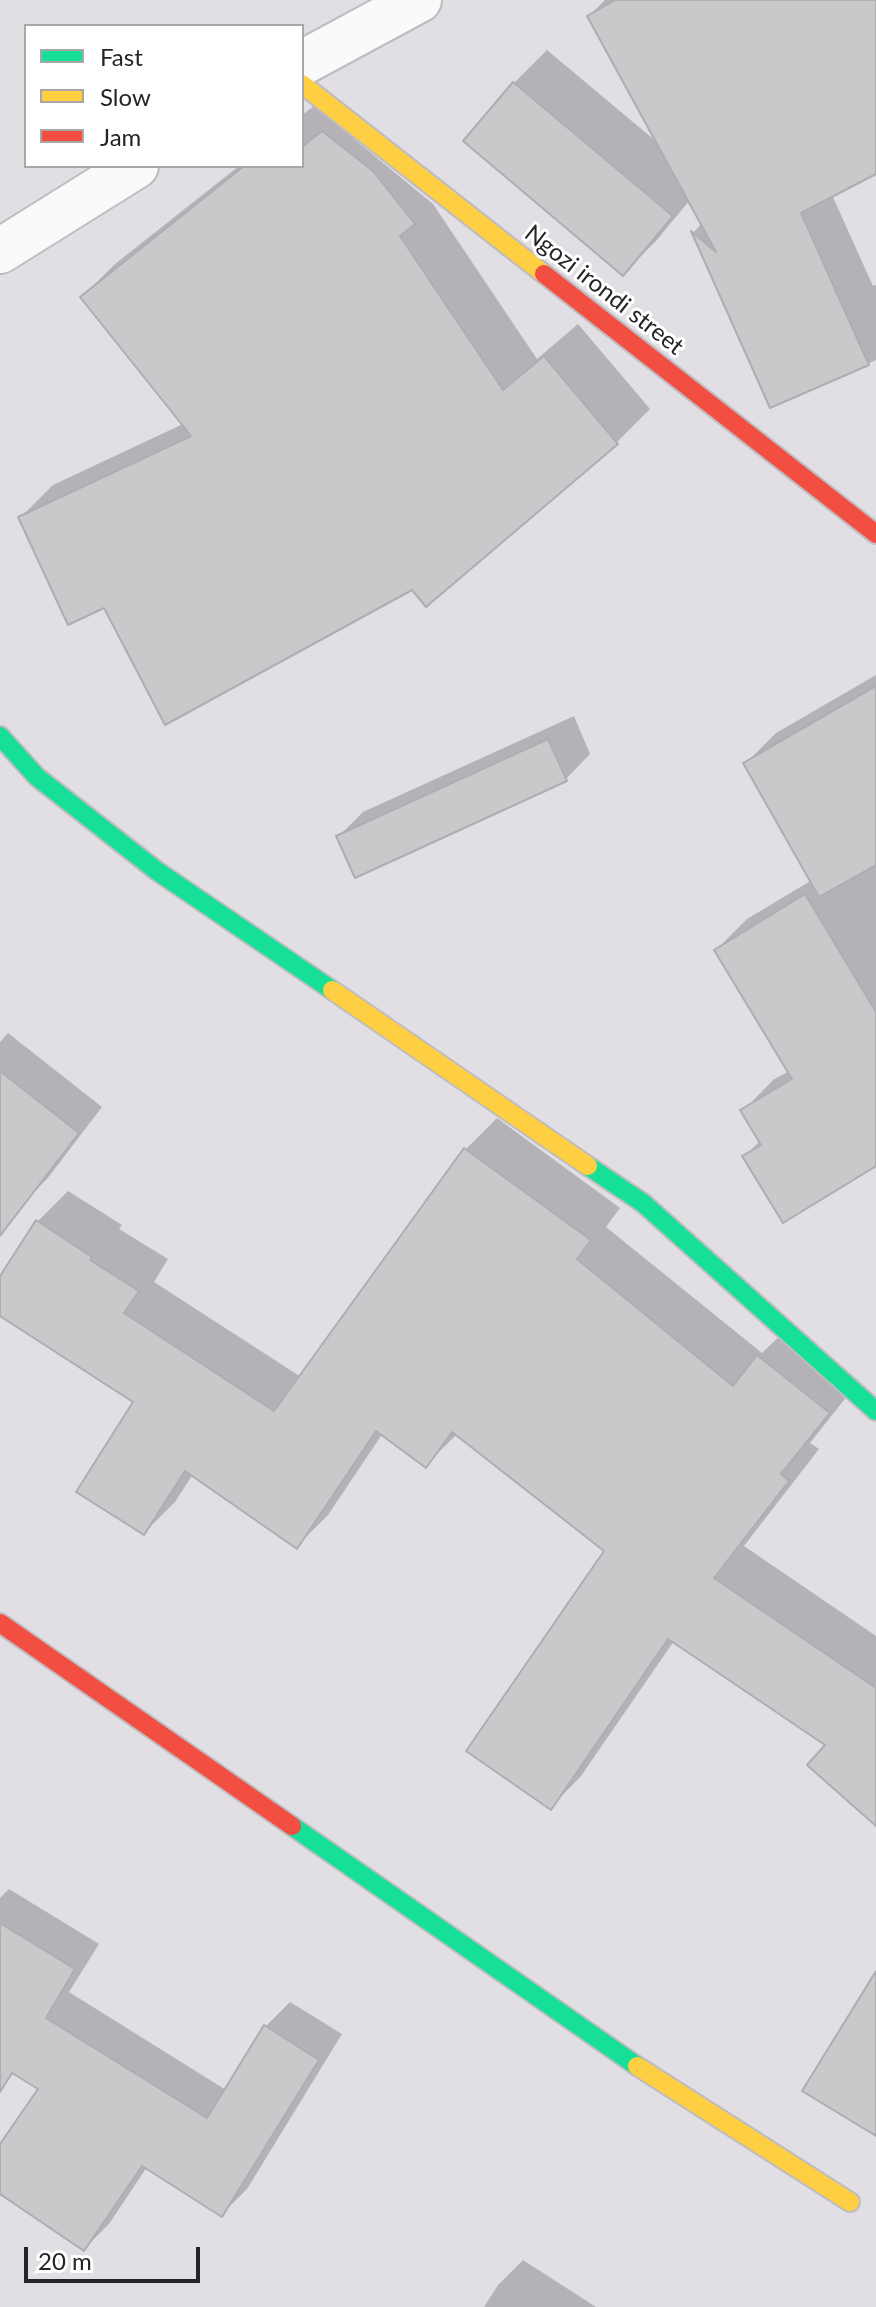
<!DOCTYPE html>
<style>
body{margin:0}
#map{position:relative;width:876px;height:2307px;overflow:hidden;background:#e1dfe4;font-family:Lato,sans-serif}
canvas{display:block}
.legend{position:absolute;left:24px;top:24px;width:280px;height:144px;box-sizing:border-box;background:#fff;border:2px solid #a8a7a8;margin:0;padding:10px 14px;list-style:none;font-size:24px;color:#252426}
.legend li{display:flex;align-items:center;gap:16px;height:40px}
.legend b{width:40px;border:2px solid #a8a7a8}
.scale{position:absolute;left:24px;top:2247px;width:176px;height:36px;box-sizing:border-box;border:4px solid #252426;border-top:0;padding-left:10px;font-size:24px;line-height:28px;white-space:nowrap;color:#252426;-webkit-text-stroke:6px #fff;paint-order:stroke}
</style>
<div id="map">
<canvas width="876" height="2307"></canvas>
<ul class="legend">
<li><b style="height:10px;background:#16e098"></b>Fast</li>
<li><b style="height:10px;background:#ffcf43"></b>Slow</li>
<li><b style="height:10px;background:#f24e42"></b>Jam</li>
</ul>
<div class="scale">20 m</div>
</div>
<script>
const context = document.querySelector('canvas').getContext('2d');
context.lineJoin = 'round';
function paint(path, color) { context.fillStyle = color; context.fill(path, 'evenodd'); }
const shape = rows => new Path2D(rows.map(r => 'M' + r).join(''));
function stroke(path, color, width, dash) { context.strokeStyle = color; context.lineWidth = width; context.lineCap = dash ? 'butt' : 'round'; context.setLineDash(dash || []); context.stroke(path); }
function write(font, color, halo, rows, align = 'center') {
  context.font = font + ' Lato,sans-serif'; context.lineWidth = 6; context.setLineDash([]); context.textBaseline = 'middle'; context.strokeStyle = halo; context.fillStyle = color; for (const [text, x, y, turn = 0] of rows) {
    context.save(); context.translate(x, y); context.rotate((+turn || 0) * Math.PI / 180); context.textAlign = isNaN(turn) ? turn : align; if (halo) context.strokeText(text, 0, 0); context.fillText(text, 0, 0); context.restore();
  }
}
const shadow = shape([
 [605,0,876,0,876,173,832,195,873,286,876,285,876,360,771,406,694,232,702,223,690,200,656,241,623,274,465,141,514,83,547,50,658,143,589,16],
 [314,106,433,204,537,359,578,324,650,409,617,442,426,604,412,587,105,605,20,518,53,485,183,424,82,297,115,264,239,166,302,166,302,115],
 [876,675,876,1164,745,1156,761,1140,743,1111,773,1080,789,1071,716,950,747,919,812,880,745,764,776,733],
 [574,716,590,754,566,779,338,837,363,812],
 [8,1033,102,1107,47,1179,22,1204,0,1188,0,1042],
 [497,1118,620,1208,606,1227,762,1353,790,1326,859,1381,810,1443,819,1449,744,1546,876,1636,876,1824,828,1744,674,1641,581,1776,551,1807,607,1551,457,1434,426,1465,383,1433,328,1515,297,1546,193,1474,175,1502,144,1533,136,1401,0,1314,0,1280,37,1222,68,1191,122,1225,119,1229,168,1259,154,1282,301,1377,466,1149],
 [9,1889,99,1944,69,1992,226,2090,265,2027,290,2002,342,2034,247,2189,222,2214,147,2167,109,2224,84,2249,0,2191,0,2148,40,2088,0,2063,0,1898],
 [523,2260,596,2307,484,2307,498,2285]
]);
const building = shape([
 [615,0,876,0,876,174,801,213,869,365,770,408,691,231,716,252,587,16,615,0],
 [513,82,673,216,623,276,463,141,513,82],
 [322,131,373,171,415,224,400,236,503,390,544,356,618,444,426,607,412,590,165,725,104,608,68,625,18,517,191,436,80,297,244,166,302,166,302,147,322,131],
 [876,686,876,865,819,897,743,763,876,686],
 [548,739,567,781,355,878,336,836,548,739],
 [805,894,876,1012,876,1166,783,1223,742,1156,761,1145,740,1110,792,1079,714,950,805,894],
 [0,1071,79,1133,0,1236,0,1071],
 [464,1148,591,1240,577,1259,733,1386,757,1355,830,1413,781,1474,789,1481,714,1578,876,1688,876,1826,807,1765,825,1745,668,1639,551,1810,466,1751,604,1551,452,1432,426,1468,376,1431,297,1549,185,1471,144,1535,76,1492,133,1402,0,1316,0,1276,36,1220,92,1257,90,1260,139,1291,124,1313,274,1411,464,1148],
 [0,1923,75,1969,46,2018,207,2118,264,2025,319,2060,222,2217,142,2166,84,2251,0,2194,0,2144,38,2089,12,2073,0,2092,0,1923],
 [876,1971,876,2136,802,2091,876,1971]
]);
const street = shape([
 [302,63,419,0],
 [0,251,136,166]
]);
const fast = shape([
 [0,736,37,777,157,871,332,990],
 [588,1166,643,1203,876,1411],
 [292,1826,637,2066]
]);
const slow = shape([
 [302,84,544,274],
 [332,990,588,1166],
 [637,2066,850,2202]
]);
const jam = shape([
 [544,274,876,534],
 [0,1623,292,1826]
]);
const streetNames = [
 ["Ngozi irondi street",604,290,38]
];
paint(shadow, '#0003');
paint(building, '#c9c8cb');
stroke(building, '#aeadb0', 2);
stroke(street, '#bebcc0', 48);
stroke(fast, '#bebcc0', 22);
stroke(slow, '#bebcc0', 22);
stroke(jam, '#bebcc0', 22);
stroke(street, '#fafafb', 44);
stroke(fast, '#16e098', 18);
stroke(slow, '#ffcf43', 18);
stroke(jam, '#f24e42', 18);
write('24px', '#252426', '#fff', streetNames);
</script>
